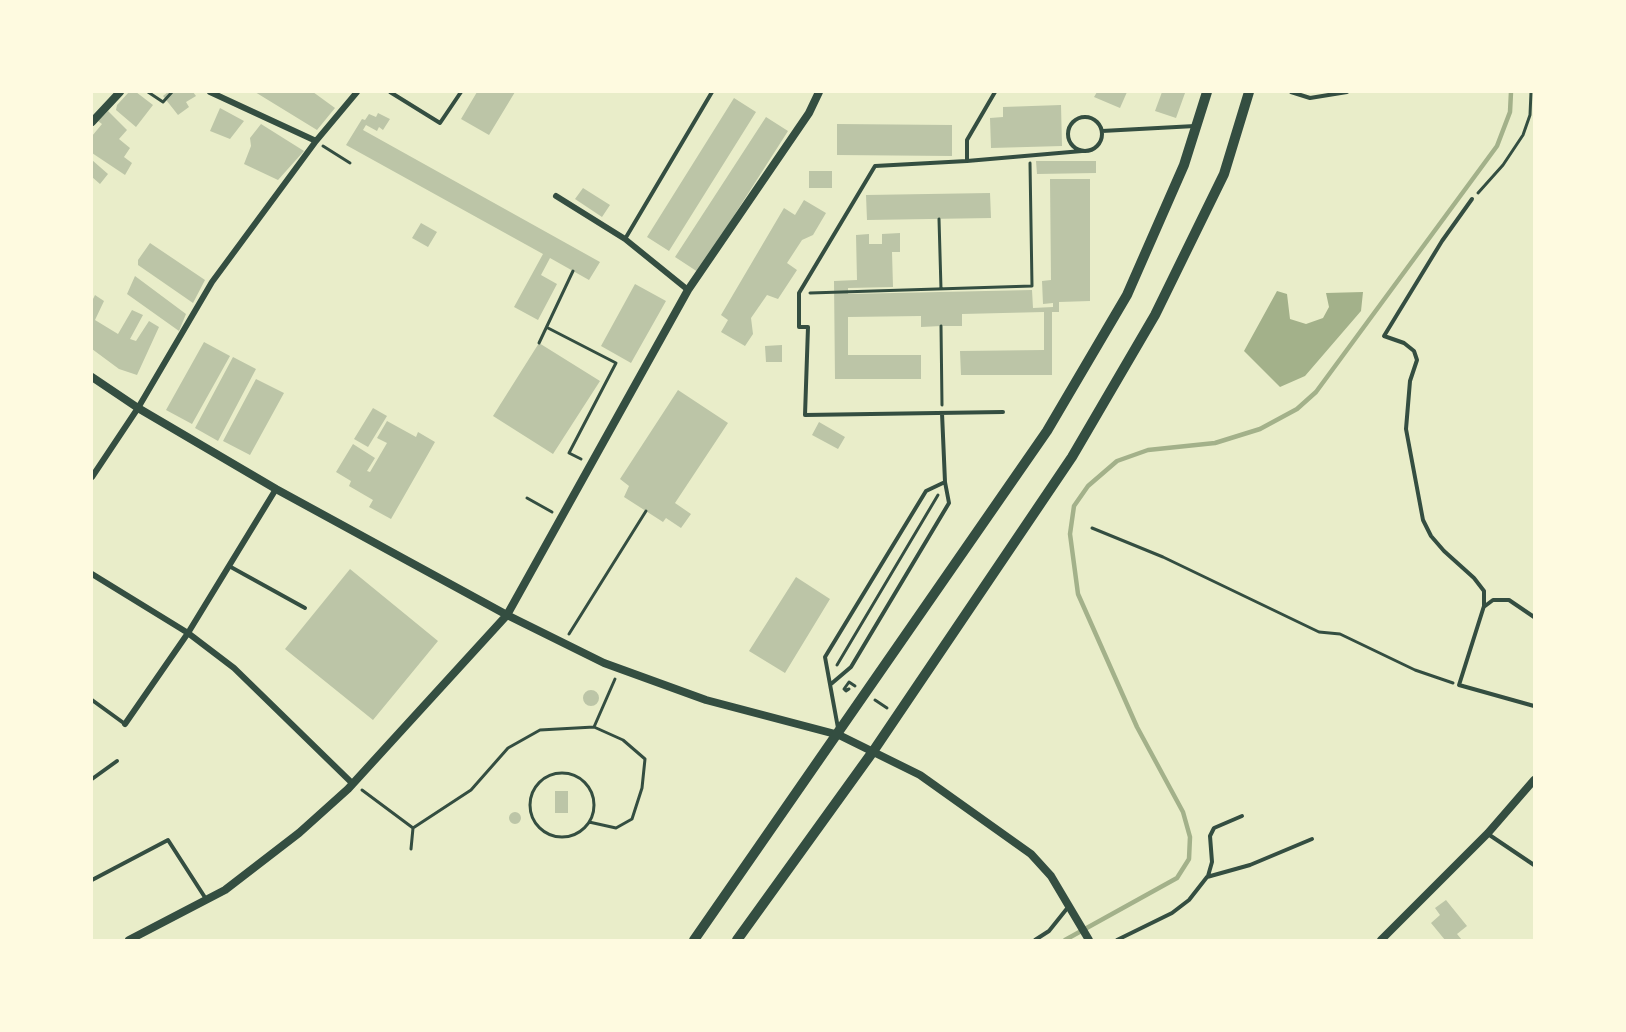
<!DOCTYPE html>
<style>
body{margin:0}
#map{position:relative;width:1626px;height:1032px;overflow:hidden;background:#e9edc9;font-family:"DM Sans",sans-serif}
canvas{display:block}
.frame{position:absolute;inset:0;border:93px solid #fefae0;pointer-events:none}
</style>
<div id="map">
<canvas width="1626" height="1032"></canvas>
<div class="frame"></div>
</div>
<script>
const context = document.querySelector('canvas').getContext('2d');
context.lineJoin = 'round';
function paint(path, color) { context.fillStyle = color; context.fill(path, 'evenodd'); }
const shape = rows => new Path2D(rows.map(r => 'M' + r).join(''));
function stroke(path, color, width, dash) { context.strokeStyle = color; context.lineWidth = width; context.lineCap = dash ? 'butt' : 'round'; context.setLineDash(dash || []); context.stroke(path); }
const water = shape([
 [1277,291,1287,294,1290,319,1306,324,1323,318,1329,307,1326,293,1363,292,1361,311,1305,376,1280,387,1244,351]
]);
const stream = shape([
 [1065,940,1177,878,1189,859,1190,837,1183,812,1137,727,1078,594,1070,534,1074,506,1088,486,1117,461,1148,450,1215,443,1260,429,1297,409,1316,392,1497,146,1510,112,1511,92]
]);
const building = shape([
 [129,92,136,92,153,105,136,127,116,110,117,105],
 [168,92,193,92,196,96,186,102,189,107,178,115,163,96],
 [255,92,313,92,335,108,317,130],
 [477,92,515,92,489,135,461,119],
 [1097,92,1127,92,1120,108,1094,97],
 [1162,92,1185,93,1176,118,1155,111],
 [734,98,756,112,669,251,647,237],
 [1061,105,1062,146,991,148,990,118,1003,117,1003,107],
 [220,108,244,121,230,139,210,131],
 [108,111,127,130,119,139,130,148,124,157,132,163,125,175,92,153,92,136,102,124,98,121],
 [378,113,390,119,383,130,379,127,377,131,366,125,363,130,600,262,589,280,550,258,541,275,557,284,538,320,514,307,543,254,346,145,362,119,365,120,369,114,376,117],
 [766,117,788,131,698,272,675,257],
 [261,124,304,151,278,180,244,164,251,146,250,138],
 [837,124,952,125,952,156,837,155],
 [92,160,108,174,100,184,92,177],
 [1036,161,1096,161,1096,173,1037,174],
 [809,171,832,171,832,188,809,188],
 [1050,179,1090,179,1090,301,1059,302,1059,312,1052,312,1052,375,961,375,960,351,1044,350,1044,312,962,314,962,326,941,326,921,327,921,316,848,317,848,355,921,355,921,379,835,379,834,281,857,280,856,235,869,234,869,244,882,244,882,234,900,233,900,252,892,252,893,287,848,288,848,294,1032,290,1033,308,1053,307,1053,303,1043,304,1042,281,1051,280],
 [583,188,610,205,602,217,575,199],
 [990,193,991,218,867,220,866,195],
 [804,200,826,213,813,235,802,240,787,263,797,270,778,299,767,295,751,318,753,334,745,346,721,332,728,320,721,315,784,208,795,215],
 [421,223,437,232,428,247,412,238],
 [150,243,205,280,193,303,138,265,138,260],
 [135,276,186,314,179,331,127,294],
 [635,284,666,301,631,363,601,346],
 [95,295,104,301,95,320,118,334,132,310,143,315,130,339,136,341,149,321,159,327,137,375,119,369,92,349,92,301],
 [204,342,230,356,192,424,166,410],
 [539,343,600,381,553,454,493,416],
 [782,345,782,362,766,362,765,346],
 [233,357,256,369,218,441,195,428],
 [256,379,284,393,250,455,223,441],
 [678,390,728,423,675,503,691,514,681,528,666,518,663,522,624,497,629,486,620,479],
 [373,408,387,416,368,447,354,439],
 [387,421,416,437,418,432,435,442,391,519,369,507,373,500,349,486,351,481,336,472,353,444,375,458,367,471,370,472,387,443,377,438],
 [819,422,845,437,838,449,812,435],
 [350,569,438,641,373,720,285,649],
 [796,577,830,599,785,673,749,651],
 '583 698a8 8 0 1 1 16 0a8 8 0 1 1-16 0Z',
 [555,791,568,791,568,813,555,813],
 '509 818a6 6 0 1 1 12 0a6 6 0 1 1-12 0Z',
 [1446,900,1467,926,1457,934,1462,940,1445,940,1431,923,1440,915,1435,908]
]);
const path = shape([
 [148,92,163,102,172,92],
 [323,146,350,163],
 [1478,193,1503,165,1523,135,1530,115,1531,92],
 [939,219,941,289],
 [810,293,1032,286,1030,163],
 [941,326,942,405],
 [548,328,616,363,569,453,581,459],
 [539,343,573,271],
 [527,498,552,512],
 [1092,528,1163,557,1319,632,1340,634,1415,670,1453,683],
 [569,634,646,511],
 [837,665,938,495],
 [846,690,849,689,846,691,844,689,849,682,855,686],
 [875,700,887,708],
 [594,727,615,679],
 '530 805a32 32 0 1 1 64 0a32 32 0 1 1-64 0Z',
 [362,790,413,828,411,849],
 [413,828,471,790,508,748,540,730,594,727,623,740,645,759,642,788,632,819,616,828,589,822]
]);
const service = shape([
 [390,92,440,123,461,92],
 [995,92,967,140,967,161,875,166,799,293,799,327,808,327,805,415,1003,412],
 [1291,92,1310,98,1347,92],
 '1068 134a17 17 0 1 1 34 0a17 17 0 1 1-34 0Z',
 [1102,131,1195,126],
 [967,161,1082,151],
 [1472,199,1442,241,1384,336,1404,343,1414,351,1417,360,1410,381,1406,429,1423,520,1431,536,1444,551,1474,578,1484,591,1484,606,1459,685,1534,706],
 [625,239,712,92],
 [942,413,945,482],
 [229,566,305,608],
 [1485,606,1493,600,1509,600,1534,617],
 [831,684,851,667,949,503,945,482,926,491,825,657,838,728],
 [92,700,125,724],
 [92,779,117,761],
 [1488,834,1534,865],
 [1208,876,1212,862,1210,836,1214,828,1242,816],
 [92,880,168,840,206,899],
 [1035,940,1049,931,1069,906],
 [1117,940,1172,913,1189,900,1207,877,1250,865,1312,839]
]);
const minor = shape([
 [210,92,316,141],
 [556,196,625,239,688,290],
 [92,477,138,408,212,282,316,141,357,92],
 [92,574,188,633,234,668,353,784],
 [125,724,188,633,276,489]
]);
const tertiary = shape([
 [92,122,120,92],
 [92,377,138,408,276,489,507,615,604,663,706,700,839,735,920,775,1031,854,1051,876,1089,940],
 [129,940,225,890,299,833,348,789,507,615,688,290,809,113,819,92],
 [1381,940,1488,833,1534,780]
]);
const primary = shape([
 [694,940,1047,431,1127,295,1184,165,1207,92],
 [737,940,874,750,1072,457,1155,315,1224,174,1249,92]
]);
paint(water, '#a3b18a');
stroke(stream, '#a3b18a', 4.5);
paint(building, '#bcc5a7');
stroke(path, '#344e41', 3);
stroke(service, '#344e41', 4);
stroke(minor, '#344e41', 6);
stroke(tertiary, '#344e41', 8);
stroke(primary, '#344e41', 10);
</script>
